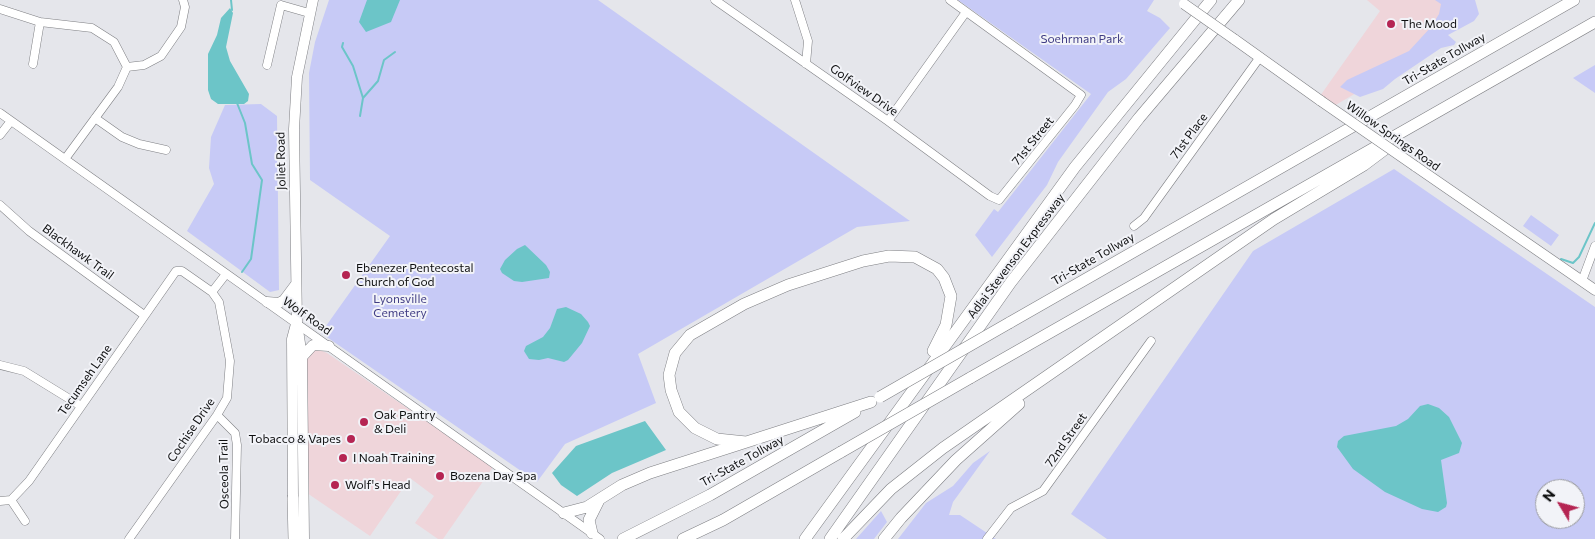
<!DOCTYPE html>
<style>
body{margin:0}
#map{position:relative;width:1595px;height:539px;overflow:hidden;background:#e5e6eb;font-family:Commissioner,sans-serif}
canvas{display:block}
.north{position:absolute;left:1535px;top:479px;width:50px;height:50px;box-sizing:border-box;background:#f2f3f8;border:1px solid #97989b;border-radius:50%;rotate:307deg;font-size:14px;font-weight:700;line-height:20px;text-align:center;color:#0e0f10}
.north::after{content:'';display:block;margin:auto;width:18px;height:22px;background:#b52553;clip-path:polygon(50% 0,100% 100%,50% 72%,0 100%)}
</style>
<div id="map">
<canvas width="1595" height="539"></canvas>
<div class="north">N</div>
</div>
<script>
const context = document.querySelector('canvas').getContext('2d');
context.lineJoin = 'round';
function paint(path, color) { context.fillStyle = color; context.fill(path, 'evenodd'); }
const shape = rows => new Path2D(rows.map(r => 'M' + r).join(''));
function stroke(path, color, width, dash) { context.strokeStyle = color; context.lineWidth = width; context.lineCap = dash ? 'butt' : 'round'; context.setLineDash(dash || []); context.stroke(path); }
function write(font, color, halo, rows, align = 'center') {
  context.font = font + ' Commissioner,sans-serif'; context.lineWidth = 4; context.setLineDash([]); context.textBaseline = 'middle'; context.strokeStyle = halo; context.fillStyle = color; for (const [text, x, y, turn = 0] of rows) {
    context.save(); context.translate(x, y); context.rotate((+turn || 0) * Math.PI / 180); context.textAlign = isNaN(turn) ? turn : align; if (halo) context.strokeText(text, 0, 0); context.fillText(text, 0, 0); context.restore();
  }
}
const commercial = shape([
 [1367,0,1453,0,1445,29,1448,39,1334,106,1320,96,1380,11],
 [317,349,327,353,493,467,443,539,438,539,415,523,434,496,410,478,370,536,307,493,305,367,309,351]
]);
const green = shape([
 [329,0,598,0,910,221,857,227,638,354,656,403,565,444,537,482,321,333,390,236,310,180,309,73,315,42],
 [958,0,1154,0,1147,11,1160,18,1170,28,1126,79,1108,92,1058,162,1047,185,992,257,975,235,994,209,998,212,1091,94],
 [1435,0,1475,0,1479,14,1474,21,1448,35,1456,42,1454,45,1441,48,1395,79,1383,89,1360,97,1340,87,1347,80,1409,51,1431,27,1439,14,1441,4],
 [1595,65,1595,93,1573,78],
 [261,104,277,116,279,290,270,292,187,231,214,184,209,168,211,137,225,105],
 [1394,169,1595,307,1595,539,1107,539,1071,514,1253,251],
 [1545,489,1575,489,1575,519,1545,519],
 [1531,215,1559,235,1551,246,1523,226],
 [990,451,953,502,949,515,960,515,996,539,898,539,926,503,953,486,973,463],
 [881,511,887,522,874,539,856,539]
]);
const water = shape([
 [367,0,400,0,391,22,366,32,359,22],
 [230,8,233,13,226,47,230,61,249,94,248,101,244,104,218,104,211,99,208,90,208,54,217,35,221,18],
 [525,245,546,265,550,272,549,278,522,282,514,281,502,273,500,269,505,260,517,249],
 [566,307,581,314,588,322,590,326,582,343,568,360,564,362,548,358,539,360,529,359,524,351,526,346,543,337,550,328,557,309],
 [1428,404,1439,408,1449,417,1462,443,1459,453,1441,460,1447,503,1446,507,1438,512,1422,509,1385,492,1353,469,1337,447,1338,441,1344,436,1396,426,1408,419,1420,406],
 [645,421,666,450,612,473,577,496,561,485,552,473,576,446]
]);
const stream = shape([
 [231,0,232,10],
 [343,43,342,47,353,66,363,98],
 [237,103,245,123,252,164,262,180,251,259,242,272],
 [360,116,363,98,378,81,384,60,395,52],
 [1561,259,1573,263,1579,257,1595,223]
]);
const minor = shape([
 [715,0,888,121,990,196,999,200,1075,105,1081,95,950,0],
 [795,0,808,41,806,64],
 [0,9,40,22,92,28,114,42,127,67,118,87,65,159],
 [33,64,40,22],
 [267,65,281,5,309,13],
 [127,67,144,65,161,56,181,27,185,7,183,0],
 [0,113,600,539],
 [95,118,122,137,139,144,166,150],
 [888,121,966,12],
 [0,135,11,121],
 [0,205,29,231,144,315],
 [1134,226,1144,218,1260,57],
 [1582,281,1595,246],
 [212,292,226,274],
 [0,365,24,371,81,406],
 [217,415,235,433,237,445,235,539],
 [11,500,29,481,176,271,182,271,212,292,219,302,230,361,227,398,217,415,129,539],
 [11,500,25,521],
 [0,501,11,500],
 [987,539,1011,508,1043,491,1151,341]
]);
const major = shape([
 [1234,39,1321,101],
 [1415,166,1595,290],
 [267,302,279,303,284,300,296,284],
 [302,357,313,345,329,346],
 [293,498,292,339,296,324],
 [304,539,302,357,297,323,294,129,297,77,313,0]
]);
const highway = shape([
 [1009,323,1574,0],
 [970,378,1595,22],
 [746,442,717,439,695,428,679,412,671,390,669,375,675,353,690,335,744,304,788,285,863,261,889,256,915,257,937,269,944,278,951,296,946,325,933,351],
 [293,498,294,539],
 [564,513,587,507,622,485,650,473,871,402],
 [592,533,589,520,599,500],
 [623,539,710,495,855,412],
 [683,539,723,520,841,452],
 [805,539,1075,167,1211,0],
 [830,539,1011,282,1139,118,1239,0],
 [843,539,891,489,943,448,1274,219,1364,165,1388,147],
 [884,539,901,518,956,460,1019,404]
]);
const majorBridge = shape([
 [1184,4,1234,39],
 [1321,101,1415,166]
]);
const highwayBridge = shape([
 [880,397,1009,323],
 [841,452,970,378]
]);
const markers = [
 [1391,24,5,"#b52553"],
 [346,275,5,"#b52553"],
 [364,422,5,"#b52553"],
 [351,439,5,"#b52553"],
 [343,458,5,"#b52553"],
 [440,476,5,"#b52553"],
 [335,485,5,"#b52553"]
];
const poiNames = [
 ["The Mood",1401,24],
 ["Ebenezer Pentecostal",356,268],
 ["Church of God",356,282],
 ["Oak Pantry",374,415],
 ["& Deli",374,429],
 ["Tobacco & Vapes",341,439,"right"],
 ["I Noah Training",353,458],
 ["Bozena Day Spa",450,476],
 ["Wolf's Head",345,485]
];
const parkNames = [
 ["Soehrman Park",1082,39],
 ["Lyonsville",400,299],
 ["Cemetery",400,313]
];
const streetNames = [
 ["Tri-State Tollway",1444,59,-30],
 ["Golfview Drive",864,90,35],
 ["71st Place",1189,136,-54],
 ["Willow Springs Road",1393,136,35],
 ["71st Street",1033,141,-51],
 ["Joliet Road",281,161,-91],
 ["Blackhawk Trail",78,252,36],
 ["Adlai Stevenson Expressway",1016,256,-53],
 ["Tri-State Tollway",1093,259,-30],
 ["Wolf Road",307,316,35],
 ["Tecumseh Lane",85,380,-55],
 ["Cochise Drive",191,430,-56],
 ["72nd Street",1066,440,-55],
 ["Tri-State Tollway",742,461,-29],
 ["Osceola Trail",224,474,-91]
];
paint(commercial, '#efd5da');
paint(green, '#c7caf6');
paint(water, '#6cc5c8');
stroke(stream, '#6cc5c8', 2);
stroke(minor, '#7e7f83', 9);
stroke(major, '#7e7f83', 11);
stroke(highway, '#7e7f83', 12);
stroke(minor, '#fff', 8);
stroke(major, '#fff', 10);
stroke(highway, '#fff', 11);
stroke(majorBridge, '#7e7f83', 11, []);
stroke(highwayBridge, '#7e7f83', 12, []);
stroke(majorBridge, '#fff', 10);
stroke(highwayBridge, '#fff', 11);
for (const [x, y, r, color] of markers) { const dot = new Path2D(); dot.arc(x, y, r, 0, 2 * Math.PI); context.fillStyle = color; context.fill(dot); stroke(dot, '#f2f3f8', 2); }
write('12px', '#0e0f10', '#f2f3f8', poiNames, 'left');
write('12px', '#403d84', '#f2f3f8', parkNames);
write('12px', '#0e0f10', '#f2f3f8', streetNames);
</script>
